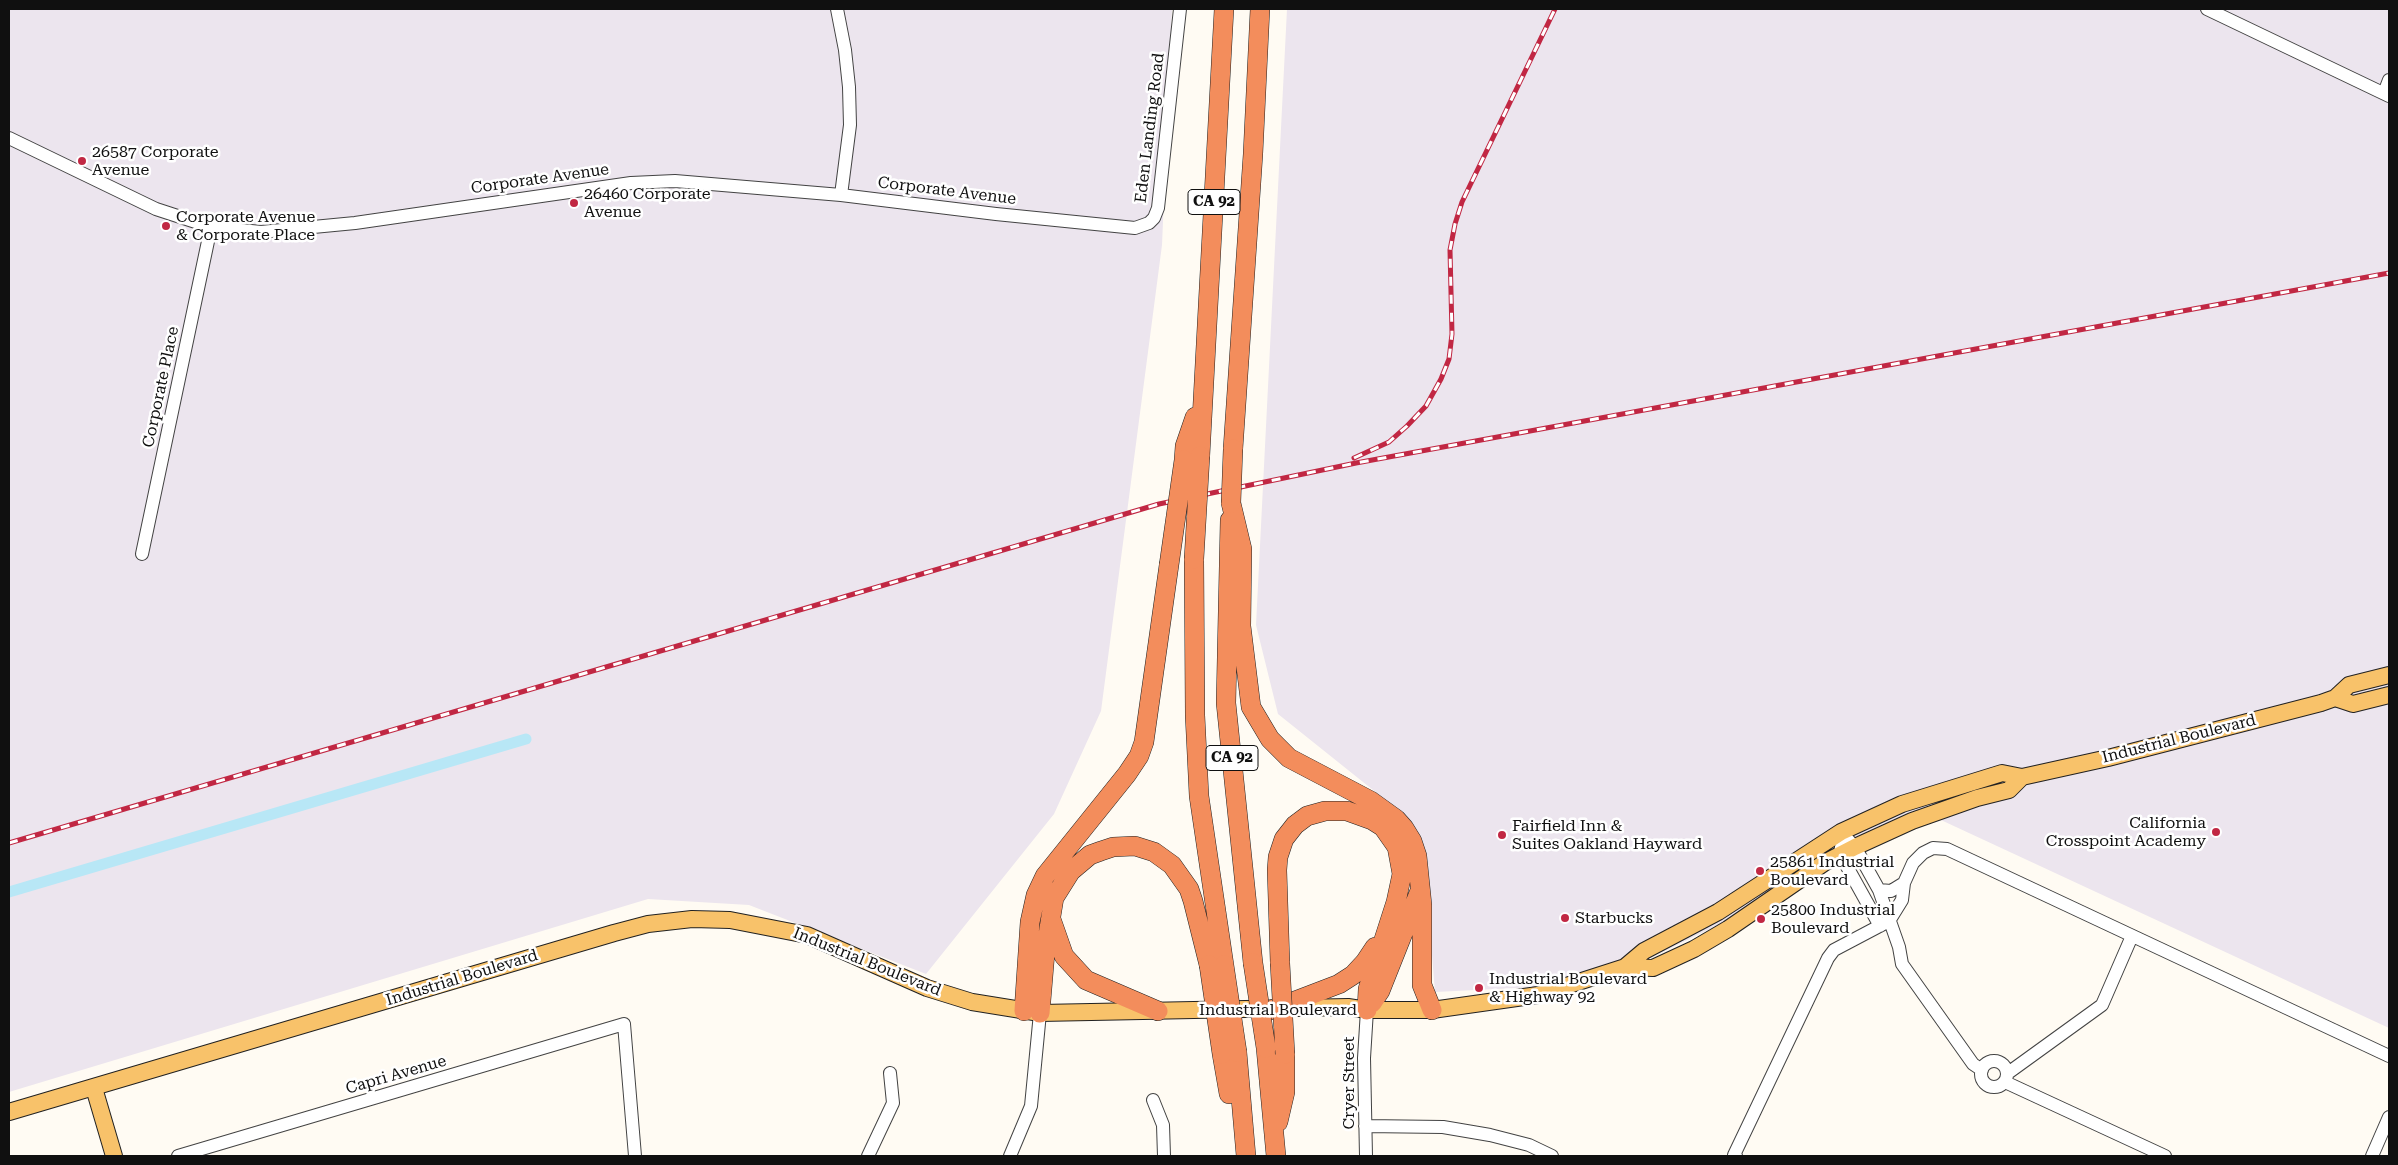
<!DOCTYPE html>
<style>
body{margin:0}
#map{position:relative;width:2398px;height:1165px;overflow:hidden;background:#fffbf3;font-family:"Roboto Serif",serif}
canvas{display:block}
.frame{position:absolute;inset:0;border:10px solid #101010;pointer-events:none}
</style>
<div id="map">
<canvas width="2398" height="1165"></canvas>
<div class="frame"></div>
</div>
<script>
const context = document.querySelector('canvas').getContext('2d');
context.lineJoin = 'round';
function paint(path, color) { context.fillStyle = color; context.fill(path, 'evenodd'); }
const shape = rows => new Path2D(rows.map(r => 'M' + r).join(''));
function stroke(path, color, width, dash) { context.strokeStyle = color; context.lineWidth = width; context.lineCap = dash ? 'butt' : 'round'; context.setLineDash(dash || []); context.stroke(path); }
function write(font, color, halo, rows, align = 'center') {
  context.font = font + ' "Roboto Serif",serif'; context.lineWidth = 5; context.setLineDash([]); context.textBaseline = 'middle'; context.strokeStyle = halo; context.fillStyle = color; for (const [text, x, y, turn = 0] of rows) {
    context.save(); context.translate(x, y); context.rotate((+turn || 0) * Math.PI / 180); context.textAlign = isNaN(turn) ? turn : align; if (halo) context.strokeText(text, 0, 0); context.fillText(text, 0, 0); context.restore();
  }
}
const industrial = shape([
 [9,9,1172,9,1162,245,1101,711,1054,814,926,974,749,905,648,899,9,1092],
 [1287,9,2389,9,2389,1028,1928,814,1821,874,1598,984,1435,992,1424,856,1393,806,1278,714,1256,625]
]);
const canal = shape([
 [9,892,526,739]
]);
const minor = shape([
 [837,9,845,50,849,87,850,125,841,195],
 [2207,9,2389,96],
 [2384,93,2389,80],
 [9,138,156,209,211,227,261,232,355,223,631,183,675,181,841,195,996,214,1135,228,1149,223,1154,218,1158,208,1180,9],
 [142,554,211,227],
 [1841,832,1855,847,1879,890,1899,947,1902,964,1973,1064,1982,1070],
 [1841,847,1840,854,1880,926],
 [1879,890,1891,891,1904,883],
 '1981 1074a13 13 0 1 1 26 0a13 13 0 1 1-26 0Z',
 [2008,1073,2102,1005,2132,936],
 [2005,1082,2165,1156],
 [1153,1100,1163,1125,1164,1156],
 [1365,1126,1443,1127,1490,1135,1529,1145,1552,1156],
 [178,1156,624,1024,635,1156],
 [868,1156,893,1103,890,1073],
 [1010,1156,1031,1106,1040,1013],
 [1366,1156,1364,1058,1367,1010],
 [1736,1156,1734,1155,1828,958,1834,950,1889,921,1902,900,1904,883,1913,863,1923,853,1933,848,1947,849,2389,1056],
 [2372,1156,2389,1117]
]);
const major = shape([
 [2335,698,2353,704,2389,695],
 [1625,967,1653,968,1694,949,1728,929,1824,863,1855,847,1912,821,1977,798,2009,790,2022,777],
 [94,1088,114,1156],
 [9,1112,614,933,648,924,692,919,730,920,807,935,927,988,972,1002,1040,1013,1348,1007,1367,1010,1432,1010,1538,995,1625,967,1644,951,1718,912,1841,832,1902,804,2002,773,2022,777,2108,758,2321,703,2335,698,2349,685,2389,675]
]);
const highway = shape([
 [1233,449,1253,154,1260,9],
 [1200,456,1224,9],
 [1184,460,1185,446,1195,417],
 [1231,503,1242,549,1241,626,1251,707,1270,739,1289,758,1371,801,1396,819,1404,828,1412,841,1417,856,1422,905,1422,985,1432,1010],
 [1230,520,1226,703,1253,963],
 [1194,559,1195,715,1199,796,1224,965],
 [1051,919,1064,956,1086,980,1158,1011],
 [1280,963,1277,870,1278,857,1284,839,1295,825,1307,816,1325,811,1347,811,1372,820,1383,827,1397,847,1402,874,1396,902,1368,989,1367,1010],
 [1372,1003,1380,991,1419,893],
 [1271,1010,1339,984,1353,975,1365,962,1375,947],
 [1024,1011,1030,922,1036,895,1045,876,1127,774,1139,756,1144,742,1169,565],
 [1040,1013,1045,953,1054,898,1071,871,1090,855,1101,851,1113,847,1135,846,1154,852,1172,865,1189,889,1193,901,1209,965],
 [1266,1048,1276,1156],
 [1237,1052,1246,1156],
 [1222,1054,1229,1094],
 [1278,1122,1285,1092,1285,1054]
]);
const rail = shape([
 [1354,458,1389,442,1407,426,1426,406,1441,379,1449,359,1452,334,1450,250,1455,224,1462,202,1555,9],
 [9,843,1159,504,1356,463,2389,273]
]);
const highwayBridge = shape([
 [1231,503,1233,449],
 [1194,559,1200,456],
 [1169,565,1184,460],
 [1253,963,1266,1048],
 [1280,963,1285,1054],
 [1209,965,1222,1054],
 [1224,965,1237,1052]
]);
const markers = [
 [82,161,5,"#c12743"],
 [574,203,5,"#c12743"],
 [166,226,5,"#c12743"],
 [2216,832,5,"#c12743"],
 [1502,835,5,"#c12743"],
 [1760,871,5,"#c12743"],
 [1565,918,5,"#c12743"],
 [1761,919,5,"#c12743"],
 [1479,988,5,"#c12743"]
];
const shields = [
 [1214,202,52],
 [1232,758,52]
];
const shieldNames = [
 ["CA 92",1214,202],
 ["CA 92",1232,758]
];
const streetNames = [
 ["Eden Landing Road",1150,128,-83],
 ["Corporate Avenue",540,179,-8],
 ["Corporate Avenue",947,191,7],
 ["Corporate Place",161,387,-78],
 ["Industrial Boulevard",2179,739,-14],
 ["Industrial Boulevard",867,962,22],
 ["Industrial Boulevard",462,978,-17],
 ["Industrial Boulevard",1278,1010],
 ["Capri Avenue",396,1075,-16],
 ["Cryer Street",1349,1083,-90]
];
const poiNames = [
 ["26587 Corporate",92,152],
 ["Avenue",92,170],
 ["26460 Corporate",584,194],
 ["Avenue",584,212],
 ["Corporate Avenue",176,217],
 ["& Corporate Place",176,235],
 ["California",2206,823,"right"],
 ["Crosspoint Academy",2206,841,"right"],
 ["Fairfield Inn &",1512,826],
 ["Suites Oakland Hayward",1512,844],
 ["25861 Industrial",1770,862],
 ["Boulevard",1770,880],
 ["25800 Industrial",1771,910],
 ["Boulevard",1771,928],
 ["Starbucks",1575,918],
 ["Industrial Boulevard",1489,979],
 ["& Highway 92",1489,997]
];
paint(industrial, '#ece5ee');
stroke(canal, '#b8e7f6', 11);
stroke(minor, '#434343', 14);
stroke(major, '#212121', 18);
stroke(highway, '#212121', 20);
stroke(minor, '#fff', 12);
stroke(major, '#f8c26a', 16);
stroke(highway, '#f38d5c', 19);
stroke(rail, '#c12743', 5);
stroke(rail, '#fff', 3, [9]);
stroke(highwayBridge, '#212121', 20, []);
stroke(highwayBridge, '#f38d5c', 19);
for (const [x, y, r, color] of markers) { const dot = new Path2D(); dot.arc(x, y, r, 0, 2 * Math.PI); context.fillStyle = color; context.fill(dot); stroke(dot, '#fff', 2); }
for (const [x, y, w] of shields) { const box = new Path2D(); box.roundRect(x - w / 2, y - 12.5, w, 25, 4); context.fillStyle = '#fff'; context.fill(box); stroke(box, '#101010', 1); }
write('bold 15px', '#101010', null, shieldNames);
write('16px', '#101010', '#fff', streetNames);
write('16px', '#101010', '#fff', poiNames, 'left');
</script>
